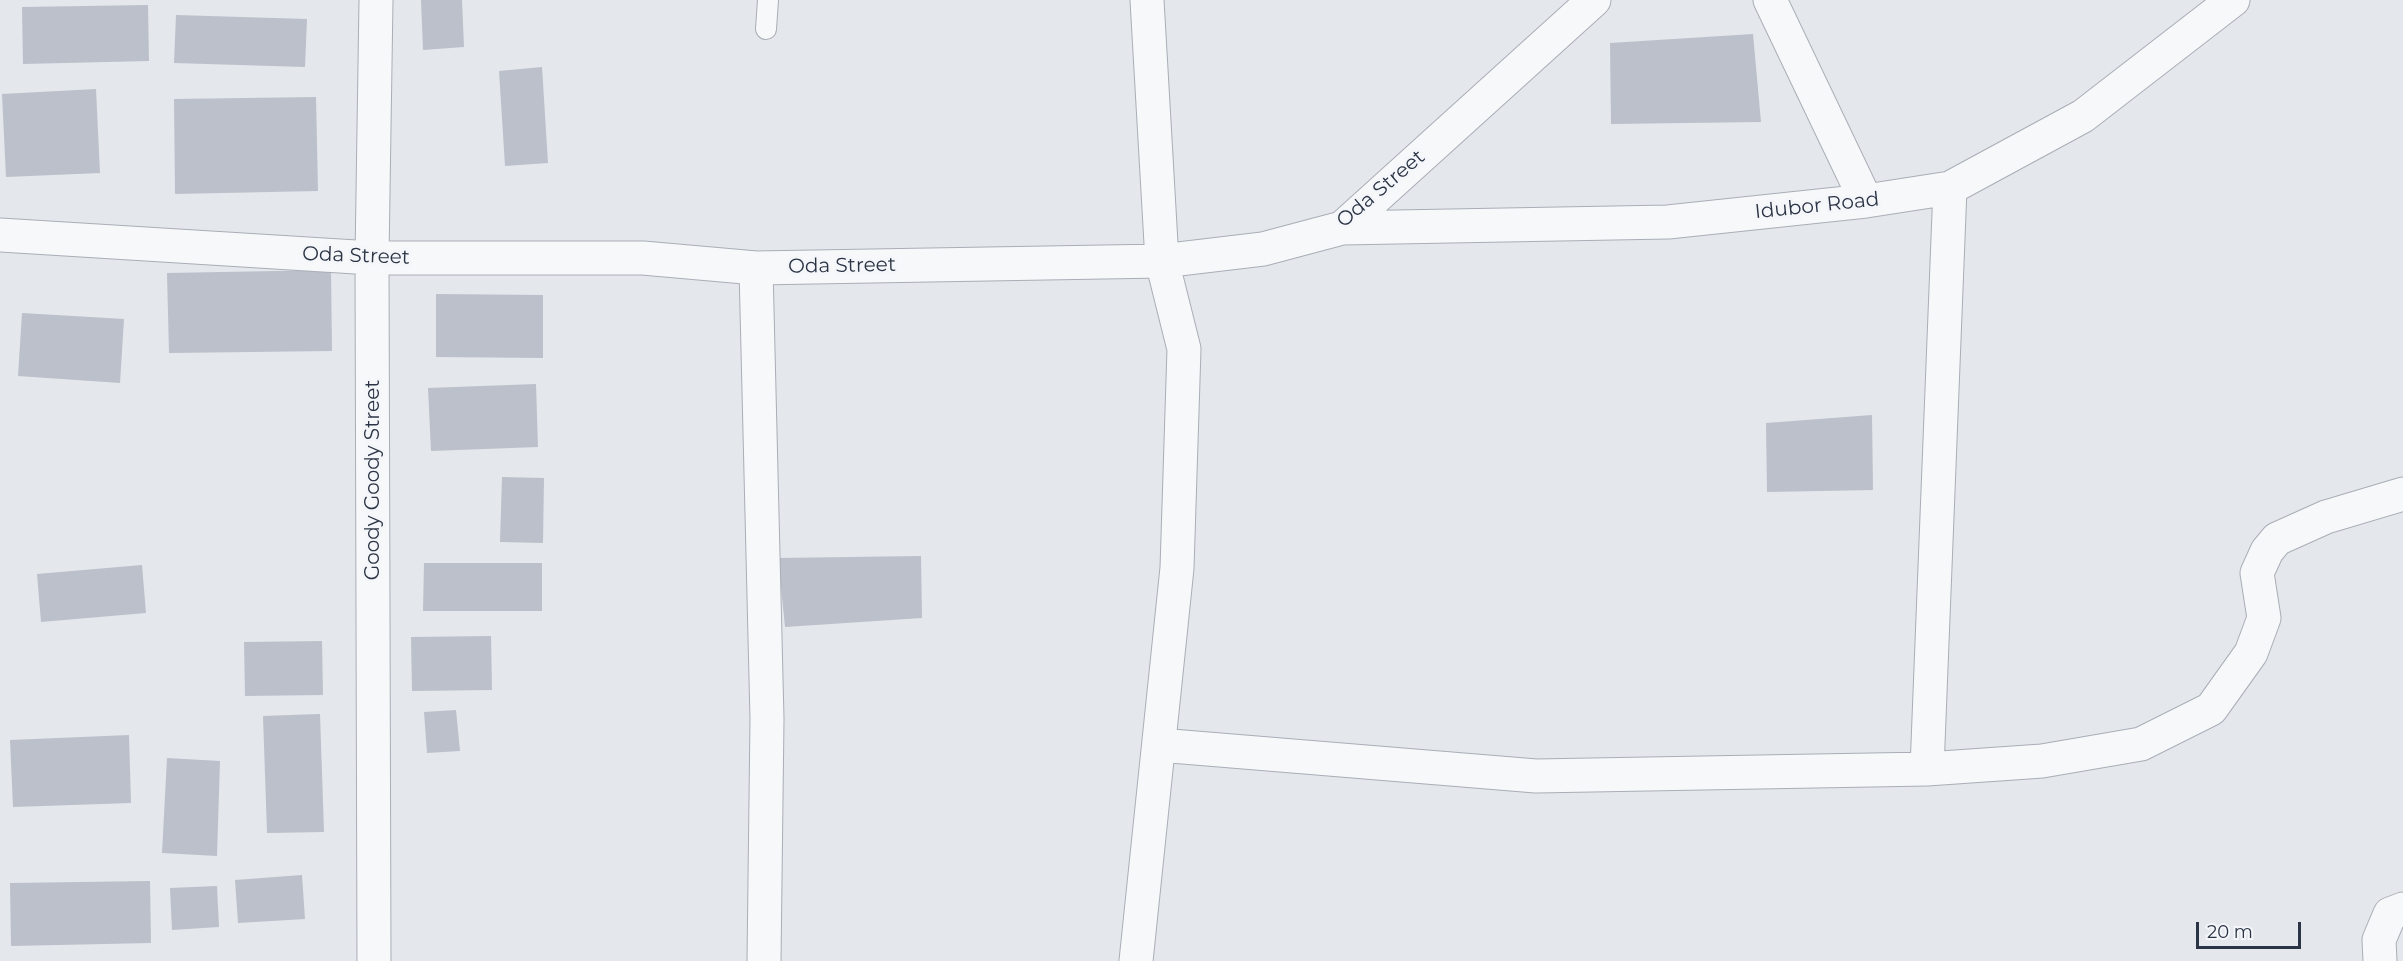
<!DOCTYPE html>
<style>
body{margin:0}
#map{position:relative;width:2403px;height:961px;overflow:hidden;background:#e4e7ec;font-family:Montserrat,sans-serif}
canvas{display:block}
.scale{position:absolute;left:2196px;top:922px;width:105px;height:27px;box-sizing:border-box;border:3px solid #2b3445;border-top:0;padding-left:8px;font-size:18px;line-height:21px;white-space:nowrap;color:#2b3445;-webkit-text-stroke:4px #f4f6f9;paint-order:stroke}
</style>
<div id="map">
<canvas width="2403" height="961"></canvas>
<div class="scale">20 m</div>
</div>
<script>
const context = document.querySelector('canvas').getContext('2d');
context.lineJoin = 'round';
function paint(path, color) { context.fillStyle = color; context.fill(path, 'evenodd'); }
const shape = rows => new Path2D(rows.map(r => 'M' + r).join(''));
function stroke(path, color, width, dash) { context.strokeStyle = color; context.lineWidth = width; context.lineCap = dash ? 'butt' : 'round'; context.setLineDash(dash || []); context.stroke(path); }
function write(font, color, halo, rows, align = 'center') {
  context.font = font + ' Montserrat,sans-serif'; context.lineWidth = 6; context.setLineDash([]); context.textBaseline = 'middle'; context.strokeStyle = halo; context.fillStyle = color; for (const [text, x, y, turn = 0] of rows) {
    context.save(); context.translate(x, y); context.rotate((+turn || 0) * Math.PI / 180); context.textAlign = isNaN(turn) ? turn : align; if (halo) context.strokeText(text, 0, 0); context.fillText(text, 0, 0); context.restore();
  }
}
const building = shape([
 [421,0,462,0,464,47,423,50],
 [148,5,149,61,23,64,22,7],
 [176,15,307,19,305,67,174,63],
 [1753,34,1761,122,1611,124,1610,43],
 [542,67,548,163,505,166,499,71],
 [96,89,100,173,6,177,2,94],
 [316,97,318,191,175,194,174,99],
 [331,270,332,351,169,353,167,273],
 [436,294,543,295,543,358,436,357],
 [22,313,124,319,120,383,18,376],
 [536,384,538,447,431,451,428,388],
 [1872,415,1873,490,1767,492,1766,423],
 [502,477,544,478,543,543,500,542],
 [921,556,922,618,785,627,778,558],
 [424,563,542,563,542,611,423,611],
 [142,565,146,613,41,622,37,574],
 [491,636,492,690,412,691,411,637],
 [322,641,323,695,245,696,244,642],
 [456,710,460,751,427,753,424,712],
 [320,714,324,832,267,833,263,716],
 [129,735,131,803,13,807,10,740],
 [167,758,220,761,217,856,162,853],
 [302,875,305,919,238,923,235,880],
 [150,881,151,943,11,946,10,883],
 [217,886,219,927,172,930,170,888]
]);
const lane = shape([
 [766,29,768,0]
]);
const street = shape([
 [1770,0,1866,201],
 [1342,228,1668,222,1866,201,1950,188,2083,116,2233,0],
 [0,235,372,258,643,258,756,268,1162,261,1263,249,1342,228,1594,0],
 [756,268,767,719,764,961],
 [1159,745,1536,776,1927,769,2042,761,2141,744,2211,709,2251,653,2264,618,2257,573,2267,551,2277,539,2326,517,2403,494],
 [1927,769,1950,188],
 [374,961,372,258,376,0],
 [1136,961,1177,568,1184,349,1162,261,1147,0],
 [2380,961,2379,940,2390,914,2403,909]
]);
const streetNames = [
 ["Oda Street",1381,189,-40],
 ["Idubor Road",1817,206,-6],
 ["Oda Street",356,256,2],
 ["Oda Street",842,266,-1],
 ["Goody Goody Street",373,480,-90]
];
paint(building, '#bbc0ca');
stroke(lane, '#a9aeb7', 22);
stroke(street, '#a9aeb7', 35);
stroke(lane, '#f7f8fa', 20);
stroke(street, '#f7f8fa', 33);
write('20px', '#2b3445', '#f4f6f9', streetNames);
</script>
